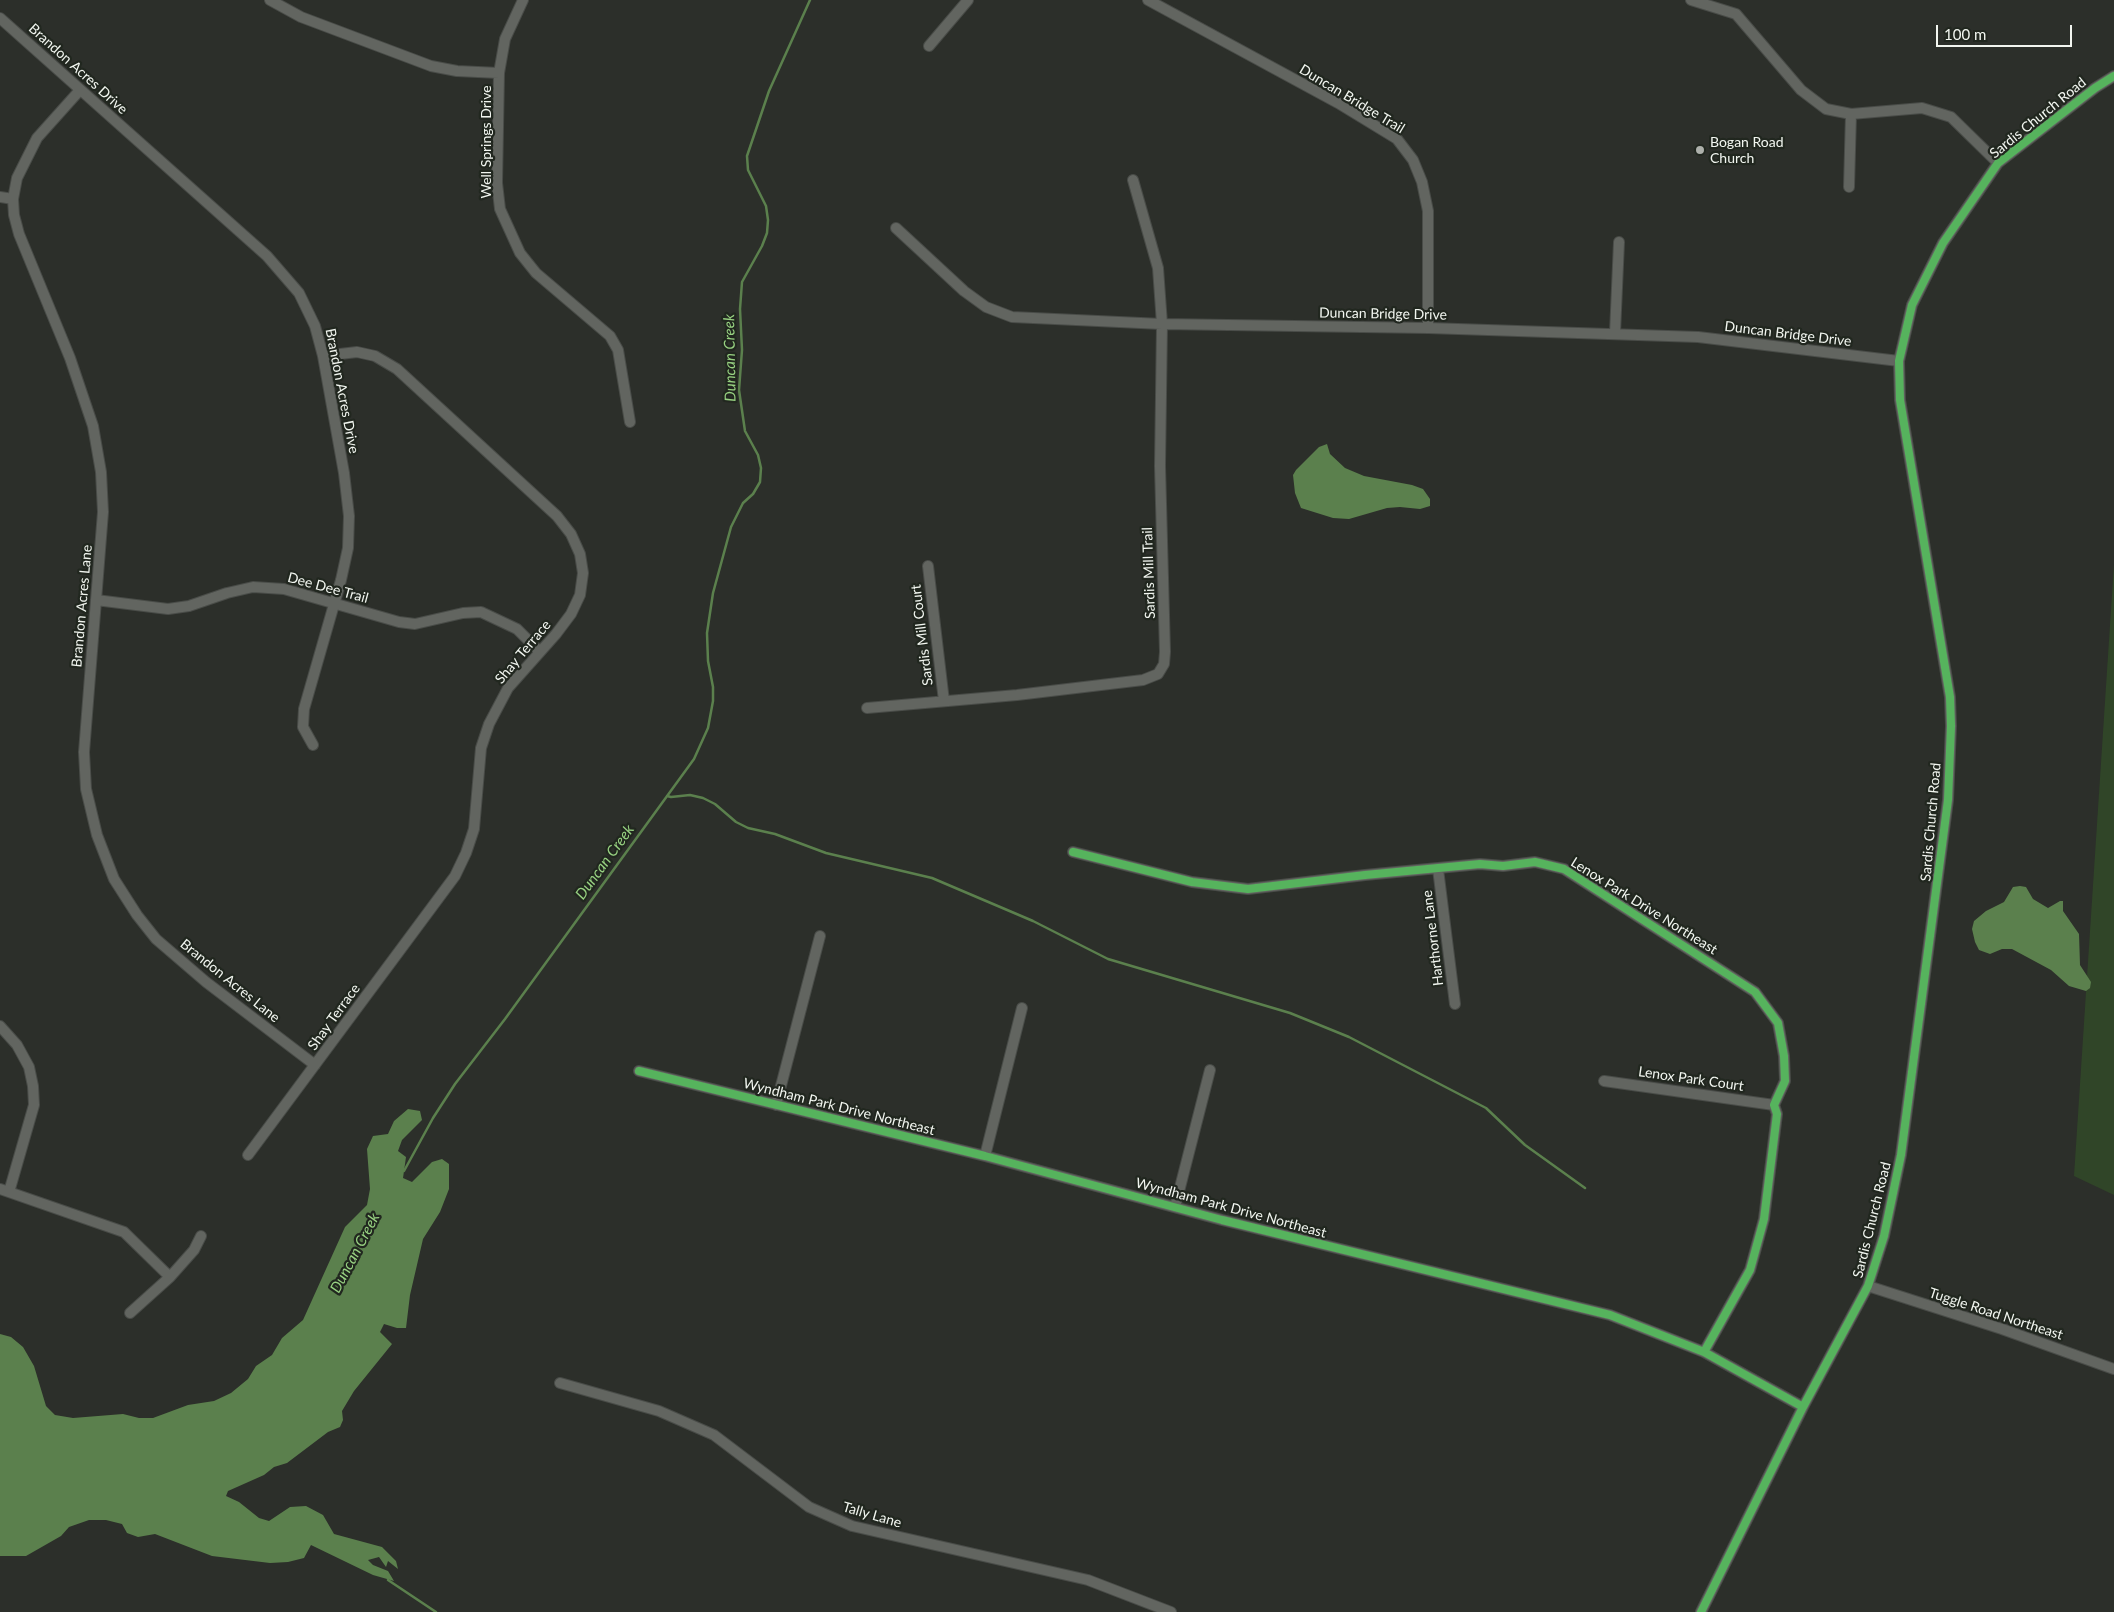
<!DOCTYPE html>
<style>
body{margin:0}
#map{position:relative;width:2114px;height:1612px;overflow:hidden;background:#2c2f2a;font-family:Lato,sans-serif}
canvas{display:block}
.scale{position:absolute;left:1936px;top:25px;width:136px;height:22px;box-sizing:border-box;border:2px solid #f2f6f0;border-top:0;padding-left:6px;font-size:15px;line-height:18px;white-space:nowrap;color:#f2f6f0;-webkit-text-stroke:4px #21271f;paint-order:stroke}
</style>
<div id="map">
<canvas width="2114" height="1612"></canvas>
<div class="scale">100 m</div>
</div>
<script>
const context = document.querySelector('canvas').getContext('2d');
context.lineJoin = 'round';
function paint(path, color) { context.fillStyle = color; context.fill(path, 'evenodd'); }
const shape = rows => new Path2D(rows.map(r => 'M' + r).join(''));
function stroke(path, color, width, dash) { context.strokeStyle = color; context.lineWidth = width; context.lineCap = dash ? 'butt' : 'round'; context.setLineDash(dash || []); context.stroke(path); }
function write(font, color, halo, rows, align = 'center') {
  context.font = font + ' Lato,sans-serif'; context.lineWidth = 4.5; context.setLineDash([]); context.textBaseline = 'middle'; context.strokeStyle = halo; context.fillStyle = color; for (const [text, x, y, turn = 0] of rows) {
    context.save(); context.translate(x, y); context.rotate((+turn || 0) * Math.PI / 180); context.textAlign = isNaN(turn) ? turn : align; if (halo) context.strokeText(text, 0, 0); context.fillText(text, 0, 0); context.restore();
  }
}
const green = shape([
 [2114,564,2114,1195,2074,1176]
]);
const water = shape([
 [1327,444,1330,454,1345,468,1364,476,1412,485,1423,489,1430,499,1430,506,1420,509,1400,507,1387,508,1349,519,1333,518,1301,508,1295,493,1293,475,1296,470,1319,447],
 [2020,886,2026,887,2033,899,2048,908,2060,901,2063,901,2063,911,2079,934,2080,965,2091,982,2090,988,2086,991,2069,986,2051,970,2012,949,2002,949,1990,954,1979,950,1975,942,1972,929,1974,921,1986,911,2004,902,2013,887],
 [408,1109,420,1111,422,1120,402,1140,398,1151,406,1157,403,1178,412,1182,432,1162,442,1159,449,1164,449,1189,440,1212,423,1239,410,1295,406,1328,397,1328,384,1324,380,1332,392,1344,354,1391,342,1411,343,1420,340,1427,328,1432,287,1463,274,1467,264,1475,228,1491,226,1496,239,1502,259,1518,269,1521,290,1507,306,1506,323,1515,334,1534,382,1547,396,1561,398,1569,388,1561,386,1567,379,1557,368,1560,373,1565,388,1571,394,1581,373,1575,311,1545,304,1558,288,1562,270,1563,212,1556,155,1534,138,1537,127,1533,122,1524,106,1520,89,1520,69,1527,61,1536,26,1556,0,1556,0,1334,11,1337,23,1347,34,1366,46,1406,55,1415,73,1418,123,1414,139,1418,153,1418,188,1405,214,1401,231,1393,248,1379,256,1366,272,1355,282,1338,303,1320,345,1227,367,1205,370,1189,367,1149,373,1136,388,1134,394,1121]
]);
const stream = shape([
 [667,796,671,797,690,795,703,798,715,804,736,822,748,828,775,834,826,853,932,878,1033,921,1108,959,1290,1013,1349,1037,1486,1108,1525,1145,1585,1188],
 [404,1171,433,1118,455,1084,505,1019,694,759,708,728,713,701,713,687,708,661,707,633,713,593,731,527,743,503,753,494,760,482,761,468,758,455,745,431,739,390,742,350,740,309,742,282,762,246,767,233,768,220,766,206,748,170,747,156,769,91,810,0],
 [388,1580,436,1612]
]);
const minor = shape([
 [270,0,301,17,431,66,457,71,499,73],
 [523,0,505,39,499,73,497,183,500,209,520,253,536,273,610,336,618,350,630,422],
 [1148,0,1338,103,1397,139,1413,160,1422,182,1428,211,1428,328],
 [1691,0,1736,14,1801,90,1826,109,1851,114,1922,108,1951,117,1998,163],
 [0,18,267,256,299,293,315,326,323,356,344,473,349,516,348,548,341,580,304,709,303,727,313,745],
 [929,46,968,0],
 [80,90,37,138,17,178,13,199,14,215,19,234,70,358,93,426,101,472,103,512,84,752,86,789,97,835,114,879,137,915,156,939,206,982,315,1065],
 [1849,187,1851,114],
 [0,197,13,199],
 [896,228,964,291,986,307,1012,317,1162,324,1428,328,1698,337,1899,361],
 [1615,333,1619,242],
 [928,566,944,701],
 [96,600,168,609,189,606,227,593,253,587,284,589,399,622,415,624,463,613,481,612,517,629,540,652],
 [867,708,1017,695,1143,680,1158,674,1164,664,1165,652,1160,466,1162,324,1158,268,1133,180],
 [1073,852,1192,882,1248,889,1365,875,1480,864,1503,866,1535,862,1564,869,1755,992,1778,1023,1784,1056,1785,1081,1774,1105,1777,1114,1764,1219,1750,1270,1704,1352],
 [1438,869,1455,1004],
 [0,1026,17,1045,29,1067,33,1086,34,1105,9,1192],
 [639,1071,985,1156,1222,1220,1610,1315,1704,1352,1803,1407],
 [1604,1081,1774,1105],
 [776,1105,820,936],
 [248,1155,455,876,466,853,474,829,481,748,489,724,508,688,556,634,571,614,580,595,583,573,580,554,571,534,557,516,397,369,375,356,357,352,323,356],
 [985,1156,1022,1008],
 [0,1189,124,1232,170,1277],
 [1175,1207,1210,1070],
 [1868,1286,2002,1329,2114,1369],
 [130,1313,170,1277,194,1250,201,1236],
 [560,1383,659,1411,714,1435,809,1507,852,1526,1088,1580,1171,1612],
 [1701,1612,1803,1407,1868,1286,1884,1236,1901,1155,1948,800,1951,726,1950,697,1900,400,1899,361,1912,305,1943,243,1998,163,2095,88,2114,76]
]);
const cycleway = shape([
 [1073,852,1192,882,1248,889,1365,875,1480,864,1503,866,1535,862,1564,869,1755,992,1778,1023,1784,1056,1785,1081,1774,1105,1777,1114,1764,1219,1750,1270,1704,1352],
 [639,1071,985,1156,1222,1220,1610,1315,1704,1352,1803,1407],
 [1701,1612,1803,1407,1868,1286,1884,1236,1901,1155,1948,800,1951,726,1950,697,1900,400,1899,361,1912,305,1943,243,1998,163,2095,88,2114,76]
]);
const markers = [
 [1700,150,5,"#adb0ab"]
];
const streetNames = [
 ["Brandon Acres Drive",78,69,42],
 ["Duncan Bridge Trail",1352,99,31],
 ["Sardis Church Road",2038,118,-39],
 ["Well Springs Drive",486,142,-90],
 ["Duncan Bridge Drive",1383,314,1],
 ["Duncan Bridge Drive",1788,334,7],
 ["Brandon Acres Drive",342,391,79],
 ["Sardis Mill Trail",1149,573,-92],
 ["Dee Dee Trail",328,588,15],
 ["Brandon Acres Lane",82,606,-85],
 ["Sardis Mill Court",922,635,-97],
 ["Shay Terrace",523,652,-50],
 ["Sardis Church Road",1931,822,-85],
 ["Lenox Park Drive Northeast",1644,906,32],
 ["Harthorne Lane",1433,938,-97],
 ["Brandon Acres Lane",230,981,39],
 ["Shay Terrace",334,1017,-54],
 ["Lenox Park Court",1691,1079,8],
 ["Wyndham Park Drive Northeast",839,1107,14],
 ["Wyndham Park Drive Northeast",1231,1208,15],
 ["Sardis Church Road",1872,1220,-76],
 ["Tuggle Road Northeast",1996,1314,18],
 ["Tally Lane",872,1515,16]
];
const poiNames = [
 ["Bogan Road",1710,142],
 ["Church",1710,158]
];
const waterNames = [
 ["Duncan Creek",730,358,-91],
 ["Duncan Creek",605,862,-54],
 ["Duncan Creek",355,1253,-62]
];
paint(green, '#304528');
paint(water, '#5b804d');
stroke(stream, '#5b804d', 2.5);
stroke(minor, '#494c48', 12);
stroke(minor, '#626560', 10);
stroke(cycleway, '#56b35d', 8);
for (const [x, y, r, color] of markers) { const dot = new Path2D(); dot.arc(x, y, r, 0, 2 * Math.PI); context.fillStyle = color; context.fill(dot); stroke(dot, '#21271f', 2); }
write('14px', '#f2f6f0', '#21271f', streetNames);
write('14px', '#f2f6f0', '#21271f', poiNames, 'left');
write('italic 15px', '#98d282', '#21271f', waterNames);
</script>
